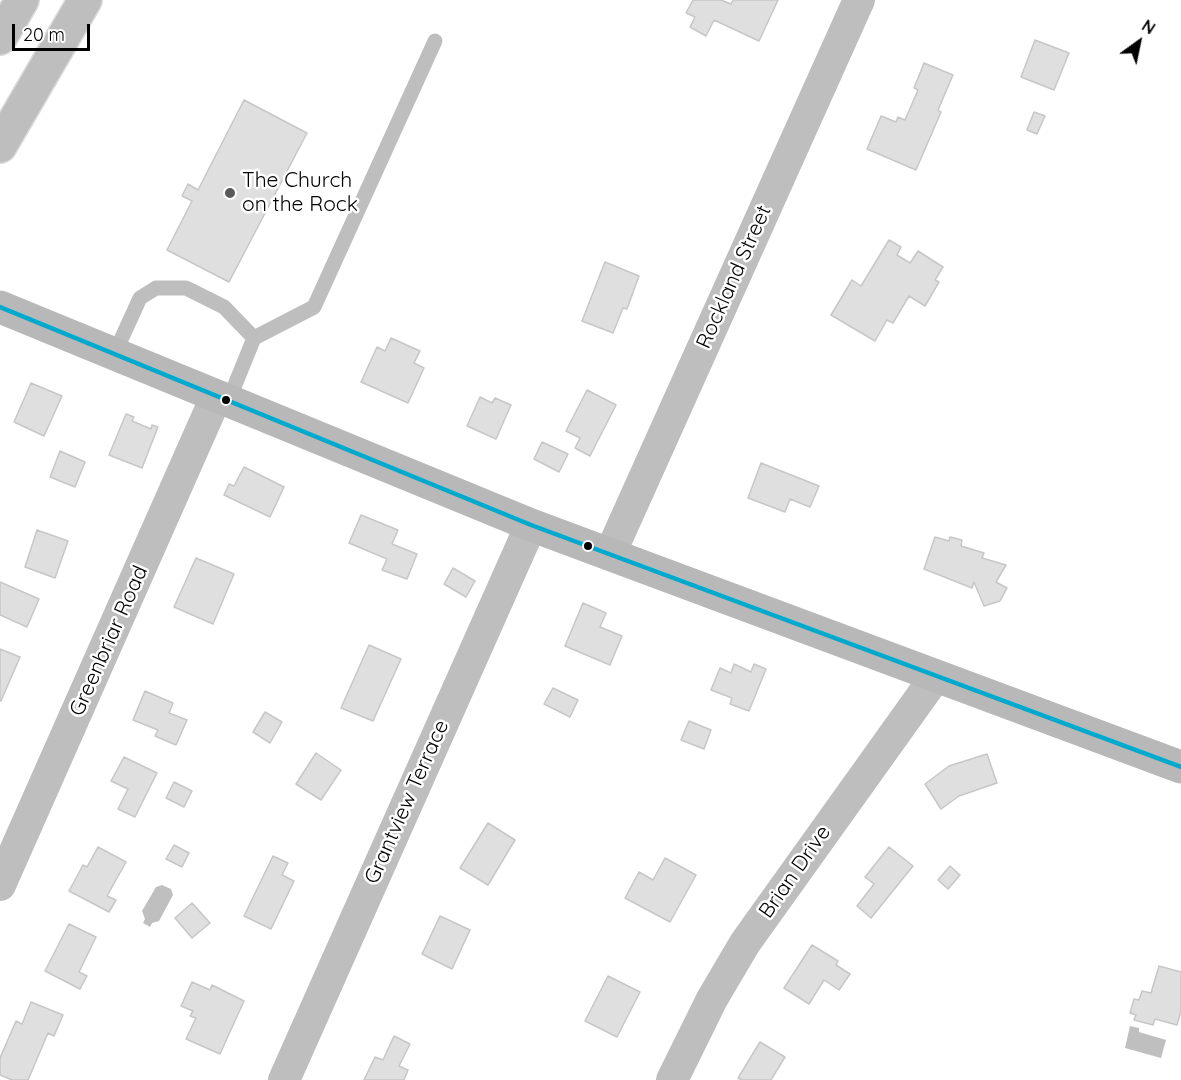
<!DOCTYPE html>
<style>
body{margin:0}
#map{position:relative;width:1181px;height:1080px;overflow:hidden;background:#fff;font-family:Quicksand,sans-serif}
canvas{display:block}
.north{position:absolute;left:1109px;top:12px;width:60px;height:60px;-webkit-text-stroke:4px #fff;paint-order:stroke;rotate:33deg;font-size:16px;font-weight:700;line-height:24px;text-align:center;color:#000}
.north::after{content:'';display:block;margin:auto;width:21px;height:27px;background:#000;clip-path:polygon(50% 0,100% 100%,50% 72%,0 100%)}
.scale{position:absolute;left:12px;top:24px;width:78px;height:27px;box-sizing:border-box;border:3px solid #000;border-top:0;padding-left:8px;font-size:18px;line-height:21px;white-space:nowrap;color:#000;-webkit-text-stroke:4px #fff;paint-order:stroke}
</style>
<div id="map">
<canvas width="1181" height="1080"></canvas>
<div class="north">N</div>
<div class="scale">20 m</div>
</div>
<script>
const context = document.querySelector('canvas').getContext('2d');
context.lineJoin = 'round';
function paint(path, color) { context.fillStyle = color; context.fill(path, 'evenodd'); }
const shape = rows => new Path2D(rows.map(r => 'M' + r).join(''));
function stroke(path, color, width, dash) { context.strokeStyle = color; context.lineWidth = width; context.lineCap = dash ? 'butt' : 'round'; context.setLineDash(dash || []); context.stroke(path); }
function write(font, color, halo, rows, align = 'center') {
  context.font = font + ' Quicksand,sans-serif'; context.lineWidth = 5; context.setLineDash([]); context.textBaseline = 'middle'; context.strokeStyle = halo; context.fillStyle = color; for (const [text, x, y, turn = 0] of rows) {
    context.save(); context.translate(x, y); context.rotate((+turn || 0) * Math.PI / 180); context.textAlign = isNaN(turn) ? turn : align; if (halo) context.strokeText(text, 0, 0); context.fillText(text, 0, 0); context.restore();
  }
}
const water = shape([
 [162,885,171,889,173,895,159,921,152,923,150,927,143,923,145,919,142,911,156,887],
 [1130,1026,1139,1028,1139,1032,1166,1040,1161,1058,1125,1048]
]);
const building = shape([
 [693,0,721,0,731,4,733,0,778,0,759,41,714,20,706,36,690,27,695,17,686,13,693,0],
 [1035,40,1069,53,1054,90,1021,77,1035,40],
 [924,63,953,75,938,110,941,112,916,170,867,149,881,116,896,122,898,117,905,120,918,90,914,88,924,63],
 [244,100,307,133,229,282,167,250,192,201,182,196,188,184,198,190,244,100],
 [1034,112,1045,116,1037,134,1027,130,1034,112],
 [889,240,901,247,897,255,910,263,918,251,943,267,935,280,939,282,925,306,909,296,893,323,887,320,875,341,831,315,852,280,861,286,889,240],
 [605,262,639,276,627,309,623,308,613,333,582,321,605,262],
 [391,338,420,351,414,363,424,368,408,403,361,382,377,347,385,351,391,338],
 [31,383,62,396,44,436,14,422,31,383],
 [587,390,616,405,590,456,575,448,580,438,566,431,587,390],
 [480,397,492,403,495,398,511,405,496,439,467,426,480,397],
 [126,414,134,417,132,421,151,429,152,425,158,427,142,468,109,455,126,414],
 [542,442,568,454,559,472,534,459,542,442],
 [60,451,85,462,75,487,50,477,60,451],
 [761,463,819,486,810,507,790,499,785,512,748,498,761,463],
 [244,467,284,487,270,517,224,495,229,484,234,486,244,467],
 [361,515,398,530,392,544,417,554,407,579,382,570,387,559,349,543,361,515],
 [37,530,68,541,55,578,25,567,37,530],
 [935,537,949,541,950,537,962,540,961,546,984,553,982,558,1006,565,996,582,1007,588,1000,601,984,606,974,582,972,588,924,569,935,537],
 [196,558,234,574,213,624,174,607,196,558],
 [453,568,475,581,466,597,444,584,453,568],
 [0,582,39,599,27,627,0,615,0,582],
 [583,603,606,613,600,627,622,636,610,665,565,646,583,603],
 [369,645,401,659,373,721,341,708,369,645],
 [0,649,20,657,1,701,0,701,0,649],
 [734,664,751,672,754,664,766,669,749,711,730,704,732,698,711,690,720,668,731,673,734,664],
 [553,688,578,700,570,717,544,704,553,688],
 [145,691,173,703,169,713,187,720,176,745,155,736,158,730,133,720,145,691],
 [265,712,282,722,270,743,253,732,265,712],
 [689,721,711,730,704,749,681,740,689,721],
 [316,753,341,770,321,800,296,784,316,753],
 [987,754,997,783,959,796,941,809,925,784,949,766,987,754],
 [124,757,157,773,135,817,118,809,128,789,111,781,124,757],
 [174,782,192,791,184,807,166,798,174,782],
 [488,823,515,840,488,885,460,868,488,823],
 [174,845,189,853,182,867,166,859,174,845],
 [98,847,126,862,107,896,116,900,109,912,69,891,83,865,87,867,98,847],
 [889,847,913,866,871,918,857,906,874,884,865,877,889,847],
 [273,856,288,863,282,875,294,881,271,929,244,916,273,856],
 [665,858,696,875,670,922,625,898,639,872,653,880,665,858],
 [950,866,960,875,948,889,938,880,950,866],
 [192,903,210,923,192,938,175,918,192,903],
 [440,916,470,930,452,969,422,954,440,916],
 [69,924,96,937,79,972,87,976,80,989,45,971,69,924],
 [812,945,838,961,836,965,850,974,839,990,824,980,809,1004,784,988,812,945],
 [1159,966,1181,972,1181,1011,1177,1025,1155,1019,1153,1025,1134,1020,1136,1015,1130,1013,1134,999,1139,1000,1142,991,1151,993,1159,966],
 [608,976,640,992,617,1037,585,1021,608,976],
 [192,982,210,990,212,985,244,1001,220,1054,186,1039,196,1018,190,1016,193,1011,181,1006,192,982],
 [31,1002,63,1015,54,1036,48,1033,28,1080,12,1080,0,1075,0,1058,16,1021,22,1024,31,1002],
 [394,1036,410,1044,399,1066,408,1070,404,1080,364,1080,375,1057,383,1060,394,1036],
 [760,1042,785,1057,771,1080,742,1080,738,1078,760,1042]
]);
const lane = shape([
 [254,338,314,307,435,41],
 [114,355,140,298,156,288,186,288,224,307,254,338,228,402]
]);
const street = shape([
 [610,554,859,0],
 [0,885,216,397],
 [284,1080,531,525],
 [672,1080,712,999,745,943,936,676]
]);
const secondary = shape([
 [0,307,531,525,1181,767]
]);
const highway = shape([
 [0,38,22,0],
 [0,146,85,0]
]);
const bus1 = shape([
 [0,307,531,525,1181,767]
]);
const markers = [
 [230,193,6,"#595959"],
 [226,400,5,"#000"],
 [588,546,5,"#000"]
];
const poiNames = [
 ["The Church",242,181],
 ["on the Rock",242,205]
];
const streetNames = [
 ["Rockland Street",734,277,-66],
 ["Greenbriar Road",109,641,-66],
 ["Grantview Terrace",407,802,-66],
 ["Brian Drive",795,872,-55]
];
paint(water, '#bfbfbf');
paint(building, '#dfdfdf');
stroke(building, '#c7c7c7', 1.5);
stroke(highway, '#dbdbdb', 36);
stroke(lane, '#bebebe', 15);
stroke(street, '#bebebe', 32);
stroke(secondary, '#b8b8b8', 33);
stroke(highway, '#bebebe', 33);
stroke(bus1, '#00a9ce', 4.5);
for (const [x, y, r, color] of markers) { const dot = new Path2D(); dot.arc(x, y, r, 0, 2 * Math.PI); context.fillStyle = color; context.fill(dot); stroke(dot, '#fff', 2); }
write('21px', '#000', '#fff', poiNames, 'left');
write('21px', '#000', '#fff', streetNames);
</script>
